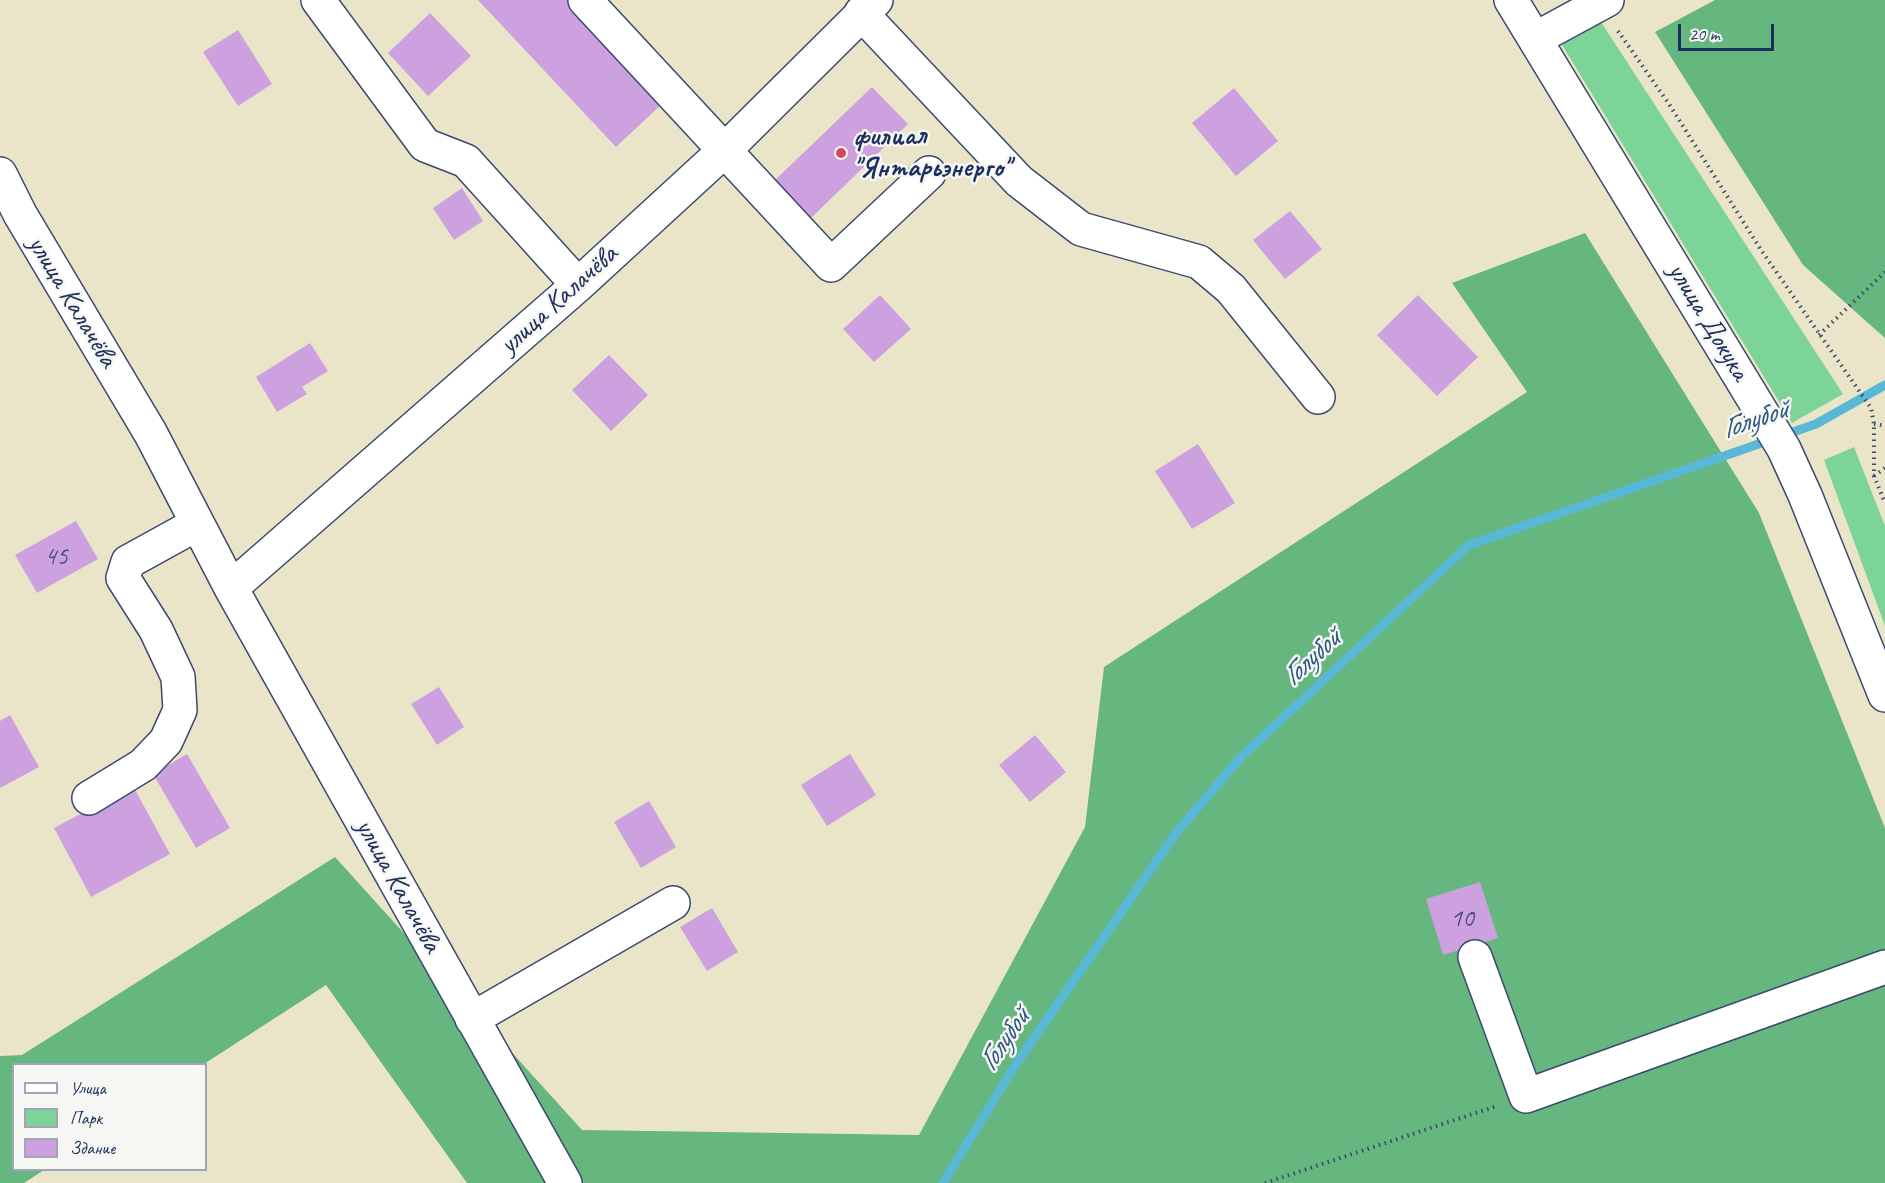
<!DOCTYPE html>
<meta charset="utf-8">
<style>
body{margin:0}
#map{position:relative;width:1885px;height:1183px;overflow:hidden;background:#eae5c8;font-family:Caveat,sans-serif}
canvas{display:block}
.legend{position:absolute;left:12px;top:1063px;width:195px;height:108px;box-sizing:border-box;background:#f6f6f2;border:2px solid #9ea6b7;margin:0;padding:8px 10px;list-style:none;font-size:18px;color:#1b2f5e}
.legend li{display:flex;align-items:center;gap:12px;height:30px}
.legend b{width:30px;border:2px solid #9ea6b7}
.scale{position:absolute;left:1678px;top:24px;width:96px;height:27px;box-sizing:border-box;border:3px solid #1b2f5e;border-top:0;padding-left:8px;font-size:18px;line-height:21px;white-space:nowrap;color:#1b2f5e;-webkit-text-stroke:4px #f6f6f2;paint-order:stroke}
</style>
<div id="map">
<canvas width="1885" height="1183"></canvas>
<ul class="legend">
<li><b style="height:8px;background:#fff"></b>Улица</li>
<li><b style="height:16px;background:#7dd498"></b>Парк</li>
<li><b style="height:16px;background:#cda1e0"></b>Здание</li>
</ul>
<div class="scale">20 m</div>
</div>
<script>
const context = document.querySelector('canvas').getContext('2d');
context.lineJoin = 'round';
function paint(path, color) { context.fillStyle = color; context.fill(path, 'evenodd'); }
const shape = rows => new Path2D(rows.map(r => 'M' + r).join(''));
function stroke(path, color, width, dash) { context.strokeStyle = color; context.lineWidth = width; context.lineCap = dash ? 'butt' : 'round'; context.setLineDash(dash || []); context.stroke(path); }
function write(font, color, halo, rows, align = 'center') {
  context.font = font + ' Caveat,sans-serif'; context.lineWidth = 5; context.setLineDash([]); context.textBaseline = 'middle'; context.strokeStyle = halo; context.fillStyle = color; for (const [text, x, y, turn = 0] of rows) {
    context.save(); context.translate(x, y); context.rotate((+turn || 0) * Math.PI / 180); context.textAlign = isNaN(turn) ? turn : align; if (halo) context.strokeText(text, 0, 0); context.fillText(text, 0, 0); context.restore();
  }
}
const green = shape([
 [1601,22,1843,394,1792,423,1561,43],
 [1854,447,1885,526,1885,626,1824,460]
]);
const forest = shape([
 [1715,0,1885,0,1885,338,1803,265,1655,32],
 [1585,233,1759,513,1885,828,1885,1183,467,1183,326,985,204,1064,14,1064,14,1170,44,1170,24,1183,0,1183,0,1056,22,1055,335,857,582,1130,919,1135,1085,827,1104,667,1527,392,1452,283]
]);
const stream = shape([
 [943,1183,1014,1067,1176,833,1240,758,1469,545,1816,424,1885,385]
]);
const building = shape([
 [478,0,569,0,664,102,616,147],
 [430,13,471,56,428,96,388,53],
 [238,30,272,84,238,106,203,52],
 [872,87,908,124,810,219,773,182],
 [1234,88,1278,141,1236,176,1192,123],
 [462,188,483,221,454,240,433,208],
 [1290,211,1322,249,1285,279,1253,240],
 [880,295,911,329,874,362,843,329],
 [1418,295,1478,357,1437,396,1377,335],
 [310,343,328,371,302,387,307,394,277,412,256,377],
 [609,355,648,395,611,431,572,390],
 [1198,444,1235,503,1192,529,1155,471],
 [76,521,98,559,37,593,15,555],
 [439,687,464,727,437,745,411,704],
 [10,715,39,767,0,788,0,721],
 [1035,735,1066,772,1030,802,999,765],
 [187,754,230,828,196,848,153,774],
 [850,754,876,795,827,826,801,785],
 [133,786,170,854,91,897,54,828],
 [649,801,676,847,641,868,614,822],
 [1480,882,1498,938,1443,955,1426,899],
 [712,908,738,952,707,971,680,927]
]);
const path = shape([
 [1618,31,1669,104,1761,250,1871,408,1874,424,1874,476,1885,503],
 [1819,335,1885,272],
 [1874,424,1885,426],
 [1874,476,1885,468],
 [1265,1183,1497,1106]
]);
const minor = shape([
 [318,0,425,145,466,161,578,285],
 [585,0,831,265,929,173],
 [1511,0,1784,449,1805,495,1885,695],
 [861,13,1019,181,1081,229,1199,262,1231,289,1318,397],
 [1535,39,1607,0],
 [0,174,20,214,151,434,231,588,565,1183],
 [231,588,578,285,725,150,876,0],
 [89,798,143,765,166,741,180,710,178,677,156,630,123,578,128,562,197,524],
 [1475,957,1526,1096,1885,967],
 [472,1019,673,903]
]);
const markers = [
 [841,153,6,"#d1495b"]
];
const numberNames = [
 ["45",56,557],
 ["10",1462,919]
];
const poiNames = [
 ["филиал",853,137],
 ["\"Янтарьэнерго\"",853,169]
];
const streetNames = [
 ["улица Калачёва",559,300,-42],
 ["улица Калачёва",72,302,59],
 ["улица Докука",1708,322,59],
 ["улица Калачёва",398,886,61]
];
const waterNames = [
 ["Голубой",1755,420,-19],
 ["Голубой",1312,658,-43],
 ["Голубой",1005,1040,-56]
];
paint(green, '#7dd498');
paint(forest, '#66b680');
stroke(stream, '#58b8d6', 9);
paint(building, '#cda1e0');
stroke(minor, '#3a4a6e', 36);
stroke(path, '#3a4a6e', 4, [1.5, 4.5]);
stroke(minor, '#fff', 33);
for (const [x, y, r, color] of markers) { const dot = new Path2D(); dot.arc(x, y, r, 0, 2 * Math.PI); context.fillStyle = color; context.fill(dot); stroke(dot, '#f6f6f2', 2); }
write('26px', '#484c7e', null, numberNames);
write('bold 28px', '#1b2f5e', '#f6f6f2', poiNames, 'left');
write('28px', '#1b2f5e', '#f6f6f2', streetNames);
write('italic 30px', '#2d5882', '#f6f6f2', waterNames);
</script>
